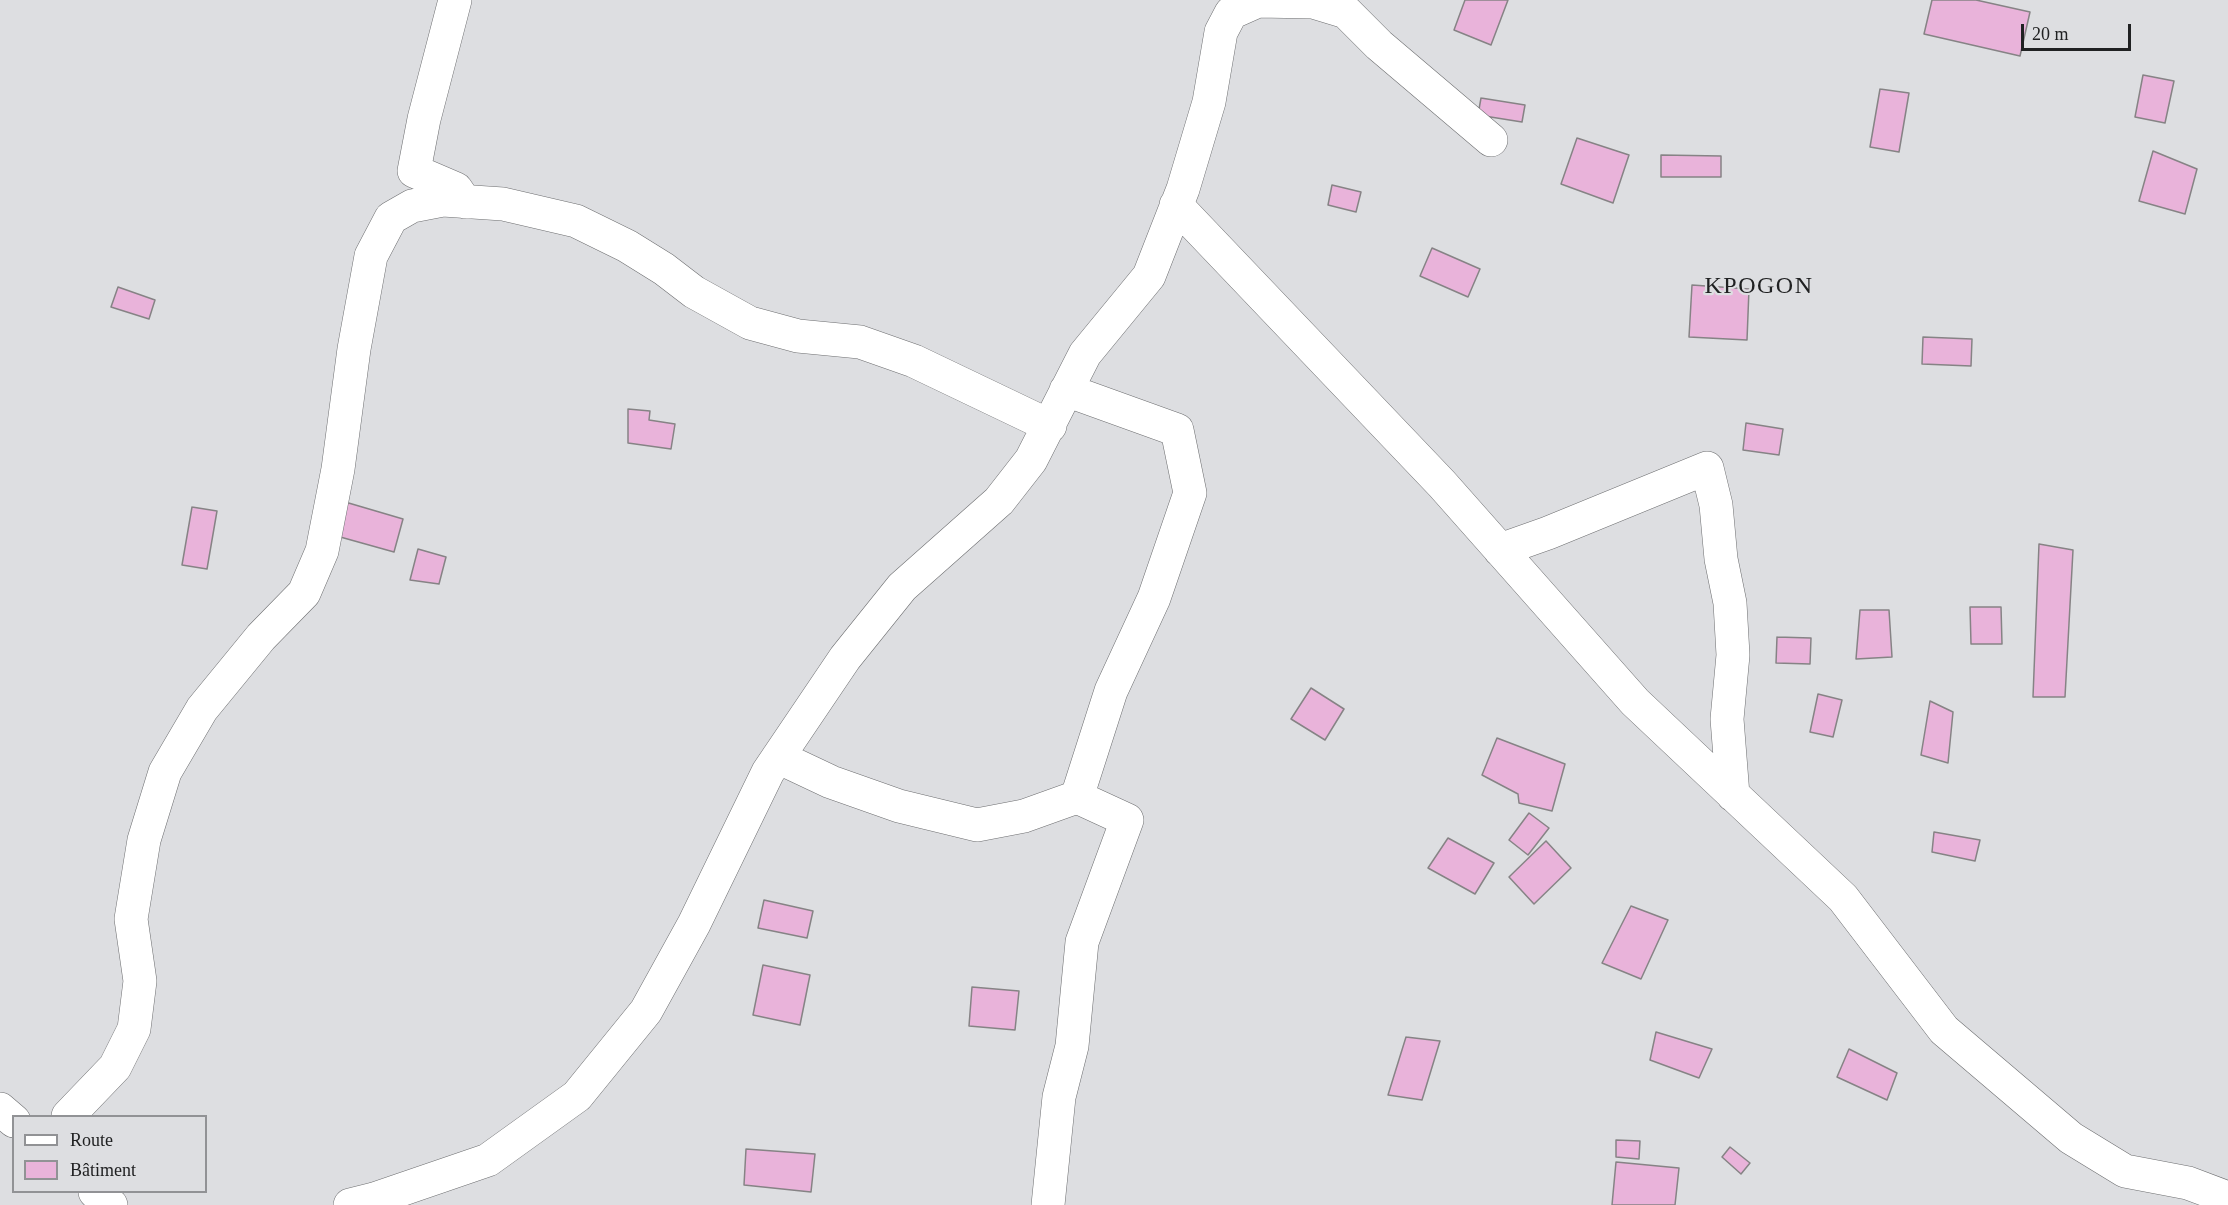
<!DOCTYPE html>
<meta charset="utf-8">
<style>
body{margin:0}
#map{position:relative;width:2228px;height:1205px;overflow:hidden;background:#dddee1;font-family:"Times New Roman",serif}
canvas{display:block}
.legend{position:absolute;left:12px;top:1115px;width:195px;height:78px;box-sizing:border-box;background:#dddee1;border:2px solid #919295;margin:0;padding:8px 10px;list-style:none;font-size:18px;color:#202122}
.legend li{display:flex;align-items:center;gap:12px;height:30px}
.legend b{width:30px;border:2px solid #919295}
.scale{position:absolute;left:2021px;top:24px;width:110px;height:27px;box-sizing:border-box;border:3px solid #202122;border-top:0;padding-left:8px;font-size:18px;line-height:21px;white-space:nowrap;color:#202122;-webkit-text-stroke:4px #dddee1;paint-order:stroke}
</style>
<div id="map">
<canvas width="2228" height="1205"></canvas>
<ul class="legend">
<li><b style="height:8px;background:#fff"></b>Route</li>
<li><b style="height:16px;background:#e9b3da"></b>Bâtiment</li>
</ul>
<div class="scale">20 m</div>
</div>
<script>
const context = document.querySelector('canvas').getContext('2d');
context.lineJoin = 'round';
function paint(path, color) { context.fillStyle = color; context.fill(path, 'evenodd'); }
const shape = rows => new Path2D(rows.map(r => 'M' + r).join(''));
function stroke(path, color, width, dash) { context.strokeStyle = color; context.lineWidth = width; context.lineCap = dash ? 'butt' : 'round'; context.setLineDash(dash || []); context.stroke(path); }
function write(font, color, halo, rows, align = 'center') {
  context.font = font + ' "Times New Roman",serif'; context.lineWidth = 4.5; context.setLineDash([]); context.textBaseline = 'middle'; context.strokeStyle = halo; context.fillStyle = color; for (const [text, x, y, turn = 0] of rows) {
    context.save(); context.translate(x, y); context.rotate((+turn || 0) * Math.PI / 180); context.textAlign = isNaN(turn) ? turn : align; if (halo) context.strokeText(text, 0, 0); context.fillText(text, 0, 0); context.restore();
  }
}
const building = shape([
 [1465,0,1508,0,1491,45,1454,30,1465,0],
 [1932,0,1976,0,2030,12,2020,56,1924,34,1932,0],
 [2143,75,2174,81,2165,123,2135,117,2143,75],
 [1880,89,1909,93,1899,152,1870,147,1880,89],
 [1481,98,1525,105,1522,122,1478,115,1481,98],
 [1577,138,1629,155,1613,203,1561,184,1577,138],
 [2153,151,2197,169,2185,214,2139,201,2153,151],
 [1661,155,1721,156,1721,177,1661,177,1661,155],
 [1332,185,1361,192,1356,212,1328,205,1332,185],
 [1432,248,1480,269,1468,297,1420,276,1432,248],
 [1692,285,1749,289,1747,340,1689,337,1692,285],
 [118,287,155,300,149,319,111,307,118,287],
 [1923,337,1972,339,1971,366,1922,364,1923,337],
 [628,409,650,411,649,420,675,424,671,449,628,443,628,409],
 [1746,423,1783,429,1779,455,1743,450,1746,423],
 [335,499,403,519,394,552,326,533,335,499],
 [192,507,217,511,207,569,182,565,192,507],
 [2039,544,2073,550,2065,697,2033,697,2039,544],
 [418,549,446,557,439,584,410,580,418,549],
 [1970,607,2001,607,2002,644,1971,644,1970,607],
 [1860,610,1889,610,1892,657,1856,659,1860,610],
 [1777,637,1811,638,1810,664,1776,663,1777,637],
 [1311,688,1344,709,1325,740,1291,719,1311,688],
 [1818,694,1842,700,1833,737,1810,732,1818,694],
 [1930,701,1953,712,1948,763,1921,755,1930,701],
 [1497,738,1565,764,1552,811,1519,803,1518,794,1482,775,1497,738],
 [1529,813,1549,828,1528,855,1509,840,1529,813],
 [1934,832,1980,840,1975,861,1932,852,1934,832],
 [1448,838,1494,863,1475,894,1428,868,1448,838],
 [1546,841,1571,868,1534,904,1509,877,1546,841],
 [764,900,813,911,807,938,758,928,764,900],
 [1631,906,1668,920,1641,979,1602,963,1631,906],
 [763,965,810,975,800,1025,753,1015,763,965],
 [972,987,1019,991,1015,1030,969,1026,972,987],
 [1656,1032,1712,1049,1699,1078,1650,1060,1656,1032],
 [1406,1037,1440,1041,1422,1100,1388,1095,1406,1037],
 [1849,1049,1897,1073,1887,1100,1837,1077,1849,1049],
 [1616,1140,1640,1141,1639,1159,1616,1157,1616,1140],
 [1730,1147,1750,1163,1741,1174,1722,1157,1730,1147],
 [746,1149,815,1154,811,1192,744,1185,746,1149],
 [1616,1162,1679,1168,1675,1205,1612,1205,1616,1162]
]);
const minor = shape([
 [455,0,424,119,414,171,456,189,465,202],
 [1176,205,1442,484,1635,702,1843,898,1944,1030,2071,1138,2125,1171,2188,1183,2228,1198],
 [1500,550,1548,533,1707,468,1716,505,1721,559,1730,603,1733,655,1727,719,1733,795],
 [778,757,831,782,899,806,977,825,1024,816,1077,797,1111,691,1154,598,1190,493,1177,430,1066,390],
 [0,1109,14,1121],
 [68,1116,115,1067,134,1029,140,981,131,919,144,840,165,772,202,709,261,637,304,593,322,551,338,469,354,349,371,256,391,218,412,206,443,200,503,204,576,221,627,246,664,269,694,292,750,323,798,336,860,342,914,361,1050,426],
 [95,1192,111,1205],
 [350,1205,374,1199,488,1160,577,1096,646,1011,694,924,768,772,845,658,902,587,999,501,1031,460,1085,354,1149,276,1183,189,1209,102,1221,32,1231,13,1258,1,1313,2,1346,12,1379,45,1491,140],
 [1048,1205,1059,1097,1072,1046,1082,942,1127,820,1077,797]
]);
const quarterNames = [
 ["KPOGON",1759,287]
];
paint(building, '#e9b3da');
stroke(building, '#868385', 1.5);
stroke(minor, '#6d6e70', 34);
stroke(minor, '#fff', 33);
context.letterSpacing = '1.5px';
write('24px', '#202122', '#dddee1', quarterNames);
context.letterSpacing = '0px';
</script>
